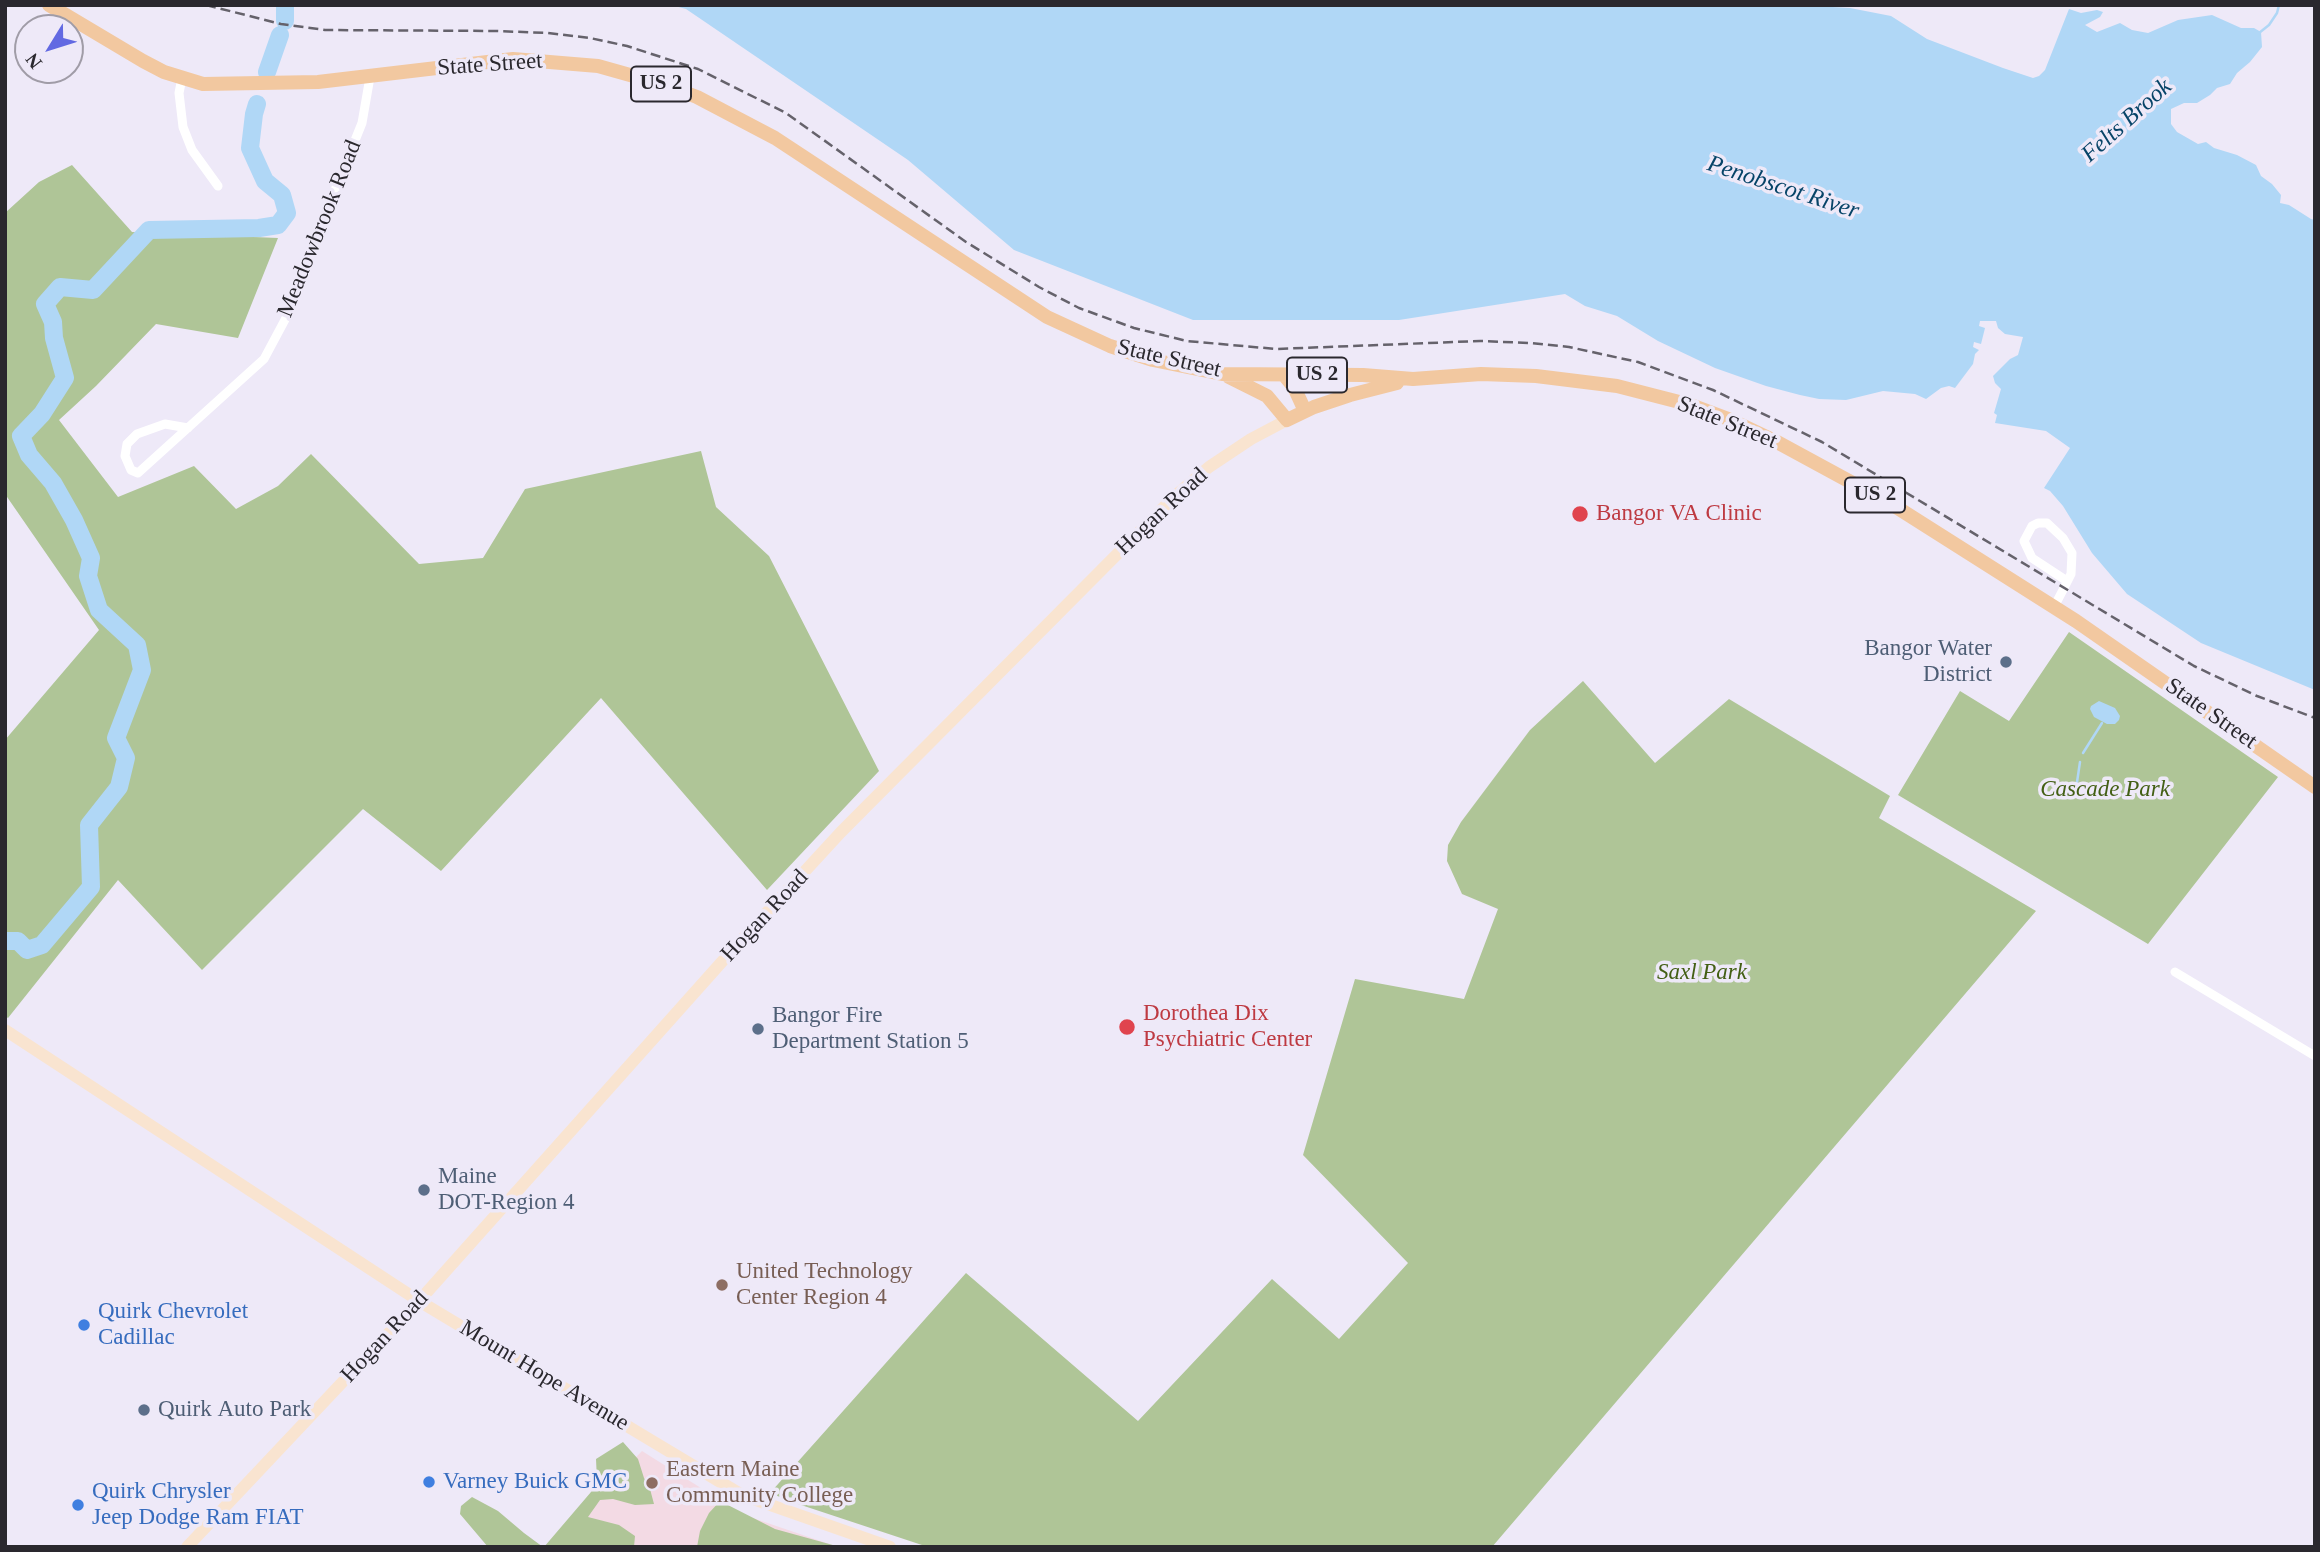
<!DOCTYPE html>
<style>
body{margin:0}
#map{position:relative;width:2320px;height:1552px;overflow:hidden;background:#eee9f8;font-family:"Times New Roman",serif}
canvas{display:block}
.frame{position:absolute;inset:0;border:7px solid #2a282e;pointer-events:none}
.north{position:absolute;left:14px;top:14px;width:70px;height:70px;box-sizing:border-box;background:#eee9f8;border:2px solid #a09ca7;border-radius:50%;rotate:232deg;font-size:19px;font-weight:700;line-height:28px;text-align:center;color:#2a282e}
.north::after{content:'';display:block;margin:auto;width:24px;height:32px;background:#6269e2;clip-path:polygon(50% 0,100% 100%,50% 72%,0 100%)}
</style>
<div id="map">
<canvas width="2320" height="1552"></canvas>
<div class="frame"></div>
<div class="north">N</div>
</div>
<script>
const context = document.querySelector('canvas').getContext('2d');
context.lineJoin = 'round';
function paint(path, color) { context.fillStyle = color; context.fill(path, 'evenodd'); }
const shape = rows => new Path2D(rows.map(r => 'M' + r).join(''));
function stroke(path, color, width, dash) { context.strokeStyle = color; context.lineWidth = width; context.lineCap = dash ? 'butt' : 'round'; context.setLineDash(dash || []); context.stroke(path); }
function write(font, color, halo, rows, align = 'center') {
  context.font = font + ' "Times New Roman",serif'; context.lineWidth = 7; context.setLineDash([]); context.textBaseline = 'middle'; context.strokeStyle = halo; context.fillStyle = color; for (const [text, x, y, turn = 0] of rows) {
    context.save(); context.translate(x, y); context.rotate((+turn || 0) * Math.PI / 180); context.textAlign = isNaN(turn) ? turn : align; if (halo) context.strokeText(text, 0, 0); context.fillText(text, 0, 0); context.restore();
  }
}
const education = shape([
 [642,1451,744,1515,838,1547,548,1547]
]);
const green = shape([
 [72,165,132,232,278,238,238,338,156,324,96,386,59,420,118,497,194,466,236,509,278,486,311,454,419,564,483,558,525,489,701,451,716,507,769,556,879,771,767,890,601,698,441,871,363,809,202,970,118,880,8,1018,5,1016,5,740,99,630,5,494,5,213,39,182],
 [2069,632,2278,777,2148,944,1898,795,1960,691,2009,721],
 [1583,681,1655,763,1729,699,1890,796,1879,818,2036,911,1492,1547,928,1547,795,1503,770,1493,966,1273,1138,1421,1272,1279,1339,1339,1408,1263,1303,1155,1355,979,1464,999,1498,909,1462,894,1447,861,1448,845,1461,822,1530,730],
 [623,1442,638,1459,644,1478,650,1489,654,1504,635,1505,613,1499,600,1500,588,1517,619,1525,635,1536,634,1547,544,1547,591,1492,597,1481,596,1459],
 [472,1497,498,1511,524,1533,543,1547,488,1547,460,1514,461,1506],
 [720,1501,775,1529,840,1547,697,1547,700,1531,709,1513]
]);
const water = shape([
 [671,5,1798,5,1850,8,1891,16,1927,39,2003,68,2033,78,2039,76,2045,70,2069,9,2081,13,2097,10,2103,12,2100,17,2085,25,2097,32,2120,23,2132,30,2148,33,2178,20,2212,15,2241,28,2254,28,2261,32,2262,47,2250,62,2237,73,2230,84,2217,88,2210,95,2197,103,2184,103,2171,109,2171,124,2177,132,2198,144,2206,142,2214,148,2237,155,2256,165,2261,176,2272,184,2281,195,2280,203,2289,205,2311,219,2315,220,2315,690,2201,643,2127,594,2092,553,2063,506,2050,491,2044,488,2070,448,2046,431,1995,423,1997,415,1994,413,2001,389,1995,383,1993,376,2010,359,2018,355,2023,337,2005,334,1998,328,1996,321,1980,321,1979,326,1985,328,1981,344,1974,342,1973,347,1979,350,1975,354,1973,364,1955,388,1949,386,1941,388,1926,399,1915,394,1883,391,1846,400,1819,399,1800,395,1766,386,1715,368,1658,341,1617,316,1585,306,1565,294,1399,320,1193,320,1014,250,908,160,686,9],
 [2099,701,2115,708,2120,716,2119,720,2115,724,2107,724,2094,717,2090,709,2091,706]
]);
const stream = shape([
 [2259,33,2269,25,2277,13,2279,5],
 [2083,753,2102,723],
 [2076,789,2080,762]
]);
const river = shape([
 [285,21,285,5],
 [267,72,280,35],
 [5,941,18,941,27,950,42,945,91,887,89,825,119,787,126,758,116,738,142,670,137,645,99,610,88,576,91,558,74,520,53,483,29,455,21,436,42,414,65,378,54,338,53,322,45,304,60,287,93,290,149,230,259,228,278,225,287,213,282,195,265,181,250,148,254,114,257,104]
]);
const street = shape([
 [182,78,179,93,183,127,192,150,218,186],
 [188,428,165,424,137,434,127,444,125,456,131,470,138,473,264,359,295,301,327,210,362,123,370,77],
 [2054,607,2064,588,2071,574,2072,553,2063,538,2047,523,2038,523,2032,526,2024,541,2032,558,2067,581],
 [2175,972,2315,1056]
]);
const secondary = shape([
 [5,1030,419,1301,742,1495,890,1547],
 [187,1547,419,1301,736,946,841,832,1176,495,1209,467,1251,439,1287,420]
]);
const primary = shape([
 [49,5,143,61,164,72,203,84,318,82,513,59,598,66,662,84,697,97,775,138,1047,317,1110,346,1153,360,1222,374,1363,375,1413,379,1481,374,1536,376,1617,386,1691,405,1731,420,1777,442,1893,505,2076,621,2315,787],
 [1284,375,1294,387,1305,411],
 [1229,377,1267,396,1287,420,1314,407,1350,395,1397,383]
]);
const rail = shape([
 [206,5,281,24,325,30,496,31,548,33,590,38,627,46,698,69,786,113,966,242,1039,287,1079,308,1134,328,1187,341,1276,349,1480,341,1530,343,1569,347,1638,362,1713,390,1822,442,2194,666,2257,696,2315,718]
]);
const markers = [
 [1580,514,9,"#e0444e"],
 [2006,662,7,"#5c6f8a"],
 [1127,1027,9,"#e0444e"],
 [758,1029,7,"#5c6f8a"],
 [424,1190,7,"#5c6f8a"],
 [722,1285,7,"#8d6e63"],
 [84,1325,7,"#3f7fe0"],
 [144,1410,7,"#5c6f8a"],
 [429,1482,7,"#3f7fe0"],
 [652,1483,7,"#8d6e63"],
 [78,1505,7,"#3f7fe0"]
];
const shields = [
 [661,84,60],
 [1317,375,60],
 [1875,495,60]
];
const shieldNames = [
 ["US 2",661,84],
 ["US 2",1317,375],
 ["US 2",1875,495]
];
const streetNames = [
 ["State Street",490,65,-4],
 ["Meadowbrook Road",320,229,-68],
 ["State Street",1169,359,13],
 ["State Street",1727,423,22],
 ["Hogan Road",1162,512,-43],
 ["State Street",2211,714,35],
 ["Hogan Road",765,916,-47],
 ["Hogan Road",385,1337,-47],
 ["Mount Hope Avenue",544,1376,31]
];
const healthNames = [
 ["Bangor VA Clinic",1596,514],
 ["Dorothea Dix",1143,1014],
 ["Psychiatric Center",1143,1040]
];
const serviceNames = [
 ["Bangor Water",1992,649,"right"],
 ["District",1992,675,"right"],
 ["Bangor Fire",772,1016],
 ["Department Station 5",772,1042],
 ["Maine",438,1177],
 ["DOT-Region 4",438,1203],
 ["Quirk Auto Park",158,1410]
];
const parkNames = [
 ["Cascade Park",2105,790],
 ["Saxl Park",1702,973]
];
const educationNames = [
 ["United Technology",736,1272],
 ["Center Region 4",736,1298],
 ["Eastern Maine",666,1470],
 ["Community College",666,1496]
];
const shopNames = [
 ["Quirk Chevrolet",98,1312],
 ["Cadillac",98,1338],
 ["Varney Buick GMC",443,1482],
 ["Quirk Chrysler",92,1492],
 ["Jeep Dodge Ram FIAT",92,1518]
];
const waterNames = [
 ["Felts Brook",2127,121,-42],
 ["Penobscot River",1783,188,18]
];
paint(education, '#f3dae4');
paint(green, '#afc597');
paint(water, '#b0d7f6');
stroke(stream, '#b0d7f6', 2.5);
stroke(river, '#b0d7f6', 18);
stroke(street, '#fff', 9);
stroke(secondary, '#f9e4d0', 12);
stroke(primary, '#f2c8a0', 14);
stroke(rail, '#65626b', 2.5, [10, 5]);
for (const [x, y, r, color] of markers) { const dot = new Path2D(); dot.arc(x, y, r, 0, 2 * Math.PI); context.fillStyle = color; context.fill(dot); stroke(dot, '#eee9f8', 2.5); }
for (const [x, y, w] of shields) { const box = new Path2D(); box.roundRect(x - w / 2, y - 17.5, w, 35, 5); context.fillStyle = '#eee9f8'; context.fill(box); stroke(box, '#2a282e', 2); }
write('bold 21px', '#2a282e', null, shieldNames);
write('23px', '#2a282e', '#eee9f8', streetNames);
write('23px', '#be3a42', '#eee9f8', healthNames, 'left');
write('23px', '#4e5e75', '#eee9f8', serviceNames, 'left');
write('italic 23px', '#435f14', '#eee9f8', parkNames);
write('23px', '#785e54', '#eee9f8', educationNames, 'left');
write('23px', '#366cbe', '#eee9f8', shopNames, 'left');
write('italic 24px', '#074468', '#eee9f8', waterNames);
</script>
